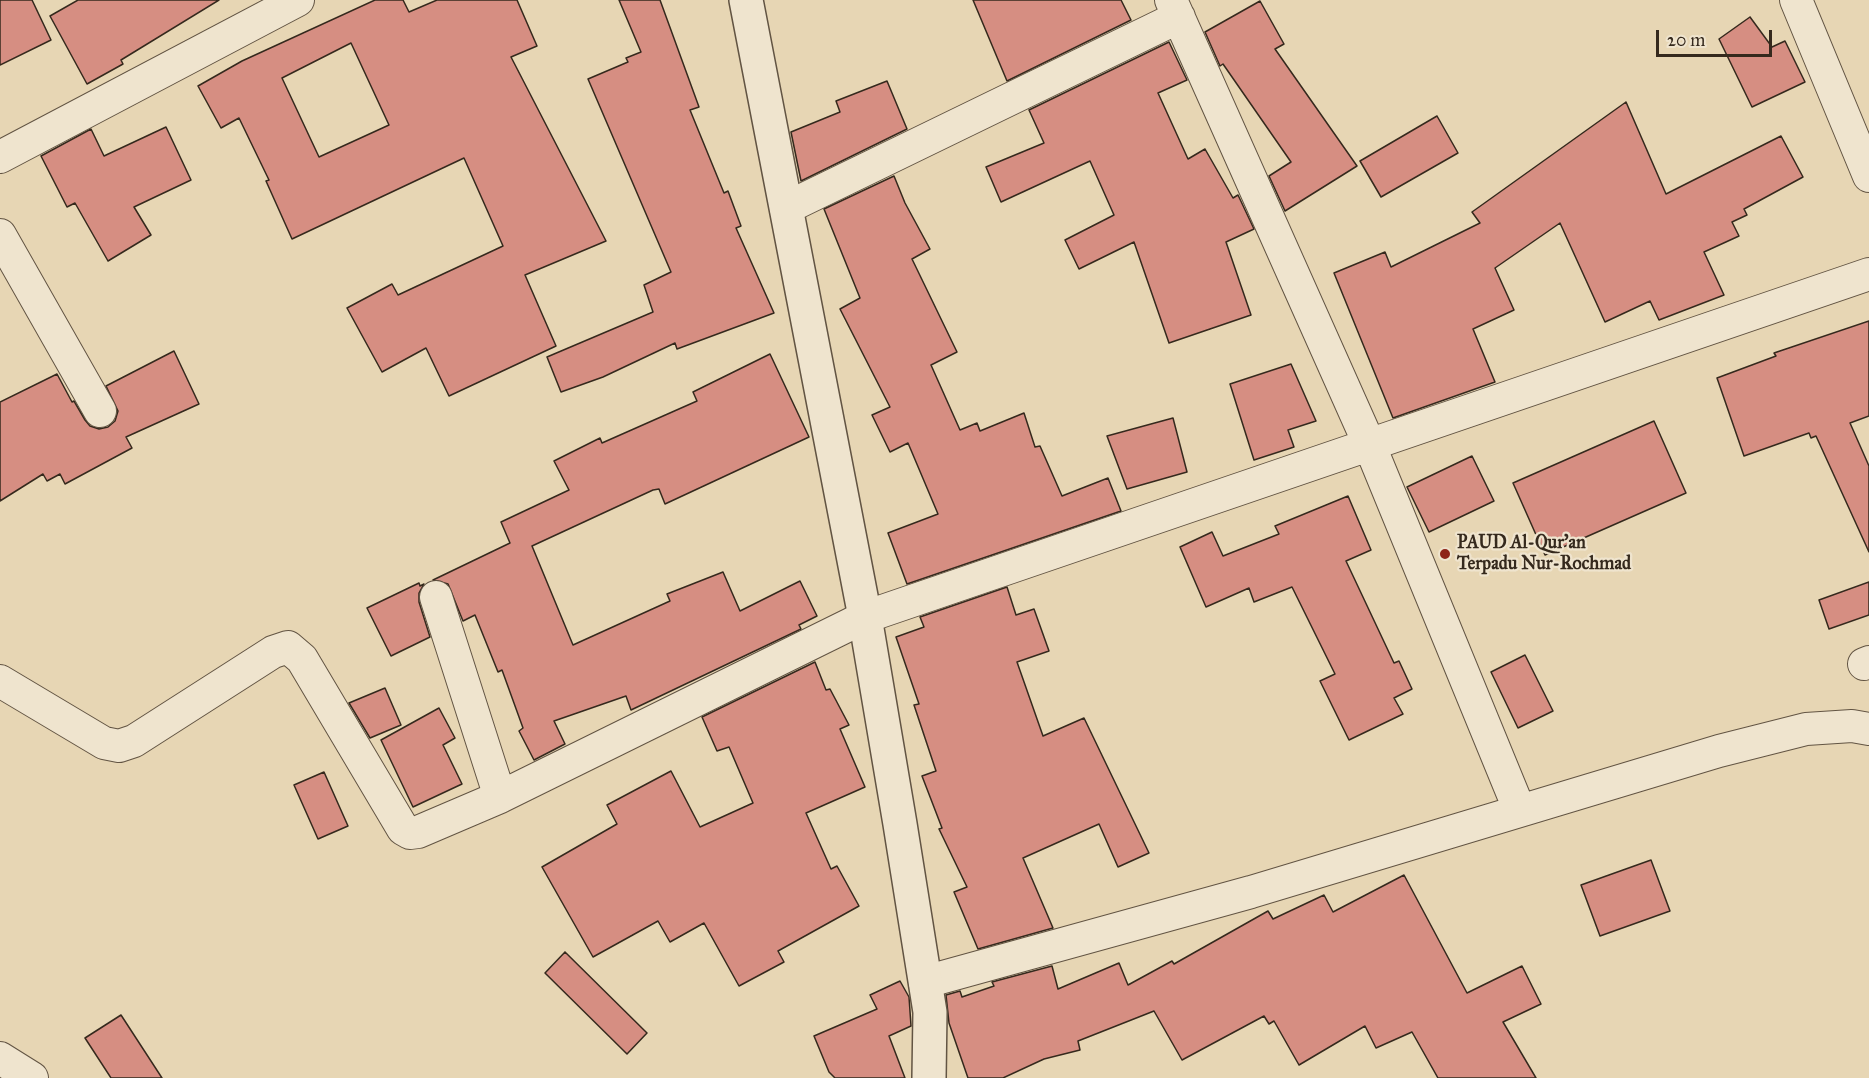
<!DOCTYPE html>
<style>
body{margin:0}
#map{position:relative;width:1869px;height:1078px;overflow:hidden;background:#e7d6b4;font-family:"IM FELL Great Primer",serif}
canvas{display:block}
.scale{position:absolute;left:1656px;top:30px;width:116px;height:27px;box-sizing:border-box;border:3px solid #35291d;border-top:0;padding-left:8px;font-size:18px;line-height:21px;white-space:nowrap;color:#35291d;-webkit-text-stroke:4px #efe4ce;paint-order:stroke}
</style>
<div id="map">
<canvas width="1869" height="1078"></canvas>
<div class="scale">20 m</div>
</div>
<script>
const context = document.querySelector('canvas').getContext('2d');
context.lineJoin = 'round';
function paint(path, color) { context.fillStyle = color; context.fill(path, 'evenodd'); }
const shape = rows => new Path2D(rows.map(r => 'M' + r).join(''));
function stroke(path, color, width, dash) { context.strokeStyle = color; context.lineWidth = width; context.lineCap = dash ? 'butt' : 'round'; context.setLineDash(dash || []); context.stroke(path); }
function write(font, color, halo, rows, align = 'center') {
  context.font = font + ' "IM FELL Great Primer",serif'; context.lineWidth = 4.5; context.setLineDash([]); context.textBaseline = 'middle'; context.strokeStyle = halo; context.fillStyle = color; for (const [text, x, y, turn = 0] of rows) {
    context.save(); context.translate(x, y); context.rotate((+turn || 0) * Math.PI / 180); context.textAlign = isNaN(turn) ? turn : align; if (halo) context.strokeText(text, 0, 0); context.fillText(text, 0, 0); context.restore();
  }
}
const building = shape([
 [0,0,32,0,51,40,0,65,0,0],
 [78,0,219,0,121,60,123,64,87,84,50,16,78,0],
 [375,0,403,0,409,12,437,0,517,0,537,46,511,57,606,241,525,275,556,346,449,396,426,348,382,372,347,308,392,284,398,295,503,246,464,158,292,239,266,181,269,180,239,118,221,128,198,86,242,61,375,0],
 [351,43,389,125,319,157,282,78,351,43],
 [619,0,660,0,699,107,690,110,724,193,728,191,741,226,736,228,774,313,677,349,675,343,603,377,561,392,547,357,653,312,644,285,671,272,588,79,628,62,626,58,641,52,619,0],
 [973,0,1121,0,1131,20,1007,81,973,0],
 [1260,1,1284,44,1275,49,1357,166,1285,211,1269,176,1291,162,1223,64,1220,66,1205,32,1260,1],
 [1750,17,1772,47,1785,41,1805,82,1752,107,1719,39,1750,17],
 [1169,42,1187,80,1158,93,1188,159,1205,149,1233,198,1238,195,1254,229,1226,242,1251,315,1169,343,1134,242,1079,269,1065,240,1114,215,1090,161,1001,202,986,167,1044,143,1029,110,1169,42],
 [887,81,907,129,801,181,791,132,840,112,836,101,887,81],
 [1626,102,1666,194,1781,136,1803,177,1744,209,1747,215,1732,222,1739,236,1704,252,1724,295,1659,320,1650,301,1605,322,1560,223,1495,268,1514,310,1473,329,1495,382,1393,418,1334,273,1385,252,1391,267,1480,223,1472,212,1626,102],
 [1437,116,1458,153,1381,197,1360,161,1437,116],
 [166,127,191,180,134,207,151,235,108,261,75,203,67,207,41,156,91,129,104,156,166,127],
 [894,176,905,203,930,249,912,259,957,352,931,365,960,430,977,423,980,431,1024,413,1035,447,1040,446,1062,496,1108,478,1121,511,907,584,888,533,938,514,908,443,890,452,872,415,890,407,840,309,860,298,824,209,894,176],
 [1869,321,1869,416,1850,423,1869,466,1869,552,1816,436,1811,438,1809,433,1744,456,1717,378,1776,356,1774,353,1869,321],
 [174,351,199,404,126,437,132,448,65,484,60,474,47,481,43,474,0,501,0,402,57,374,72,402,74,401,85,420,90,426,99,429,108,427,115,421,118,411,106,386,174,351],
 [770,354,809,437,665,504,659,489,653,490,532,546,573,645,670,601,667,594,723,572,740,611,800,581,817,616,799,625,801,629,631,710,626,696,554,721,565,744,534,760,519,731,523,728,502,670,498,672,475,615,463,621,448,584,433,580,510,543,501,522,569,490,554,461,600,438,602,443,697,401,693,392,770,354],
 [1291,364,1316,421,1288,430,1294,447,1254,460,1230,384,1291,364],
 [1173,418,1187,472,1127,489,1107,436,1173,418],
 [1654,421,1686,493,1545,555,1513,483,1654,421],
 [1472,456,1494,501,1429,532,1407,487,1472,456],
 [1348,496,1371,550,1346,561,1394,663,1399,661,1412,689,1394,698,1403,714,1349,740,1320,681,1335,674,1292,587,1254,602,1249,588,1206,607,1180,547,1212,532,1223,556,1279,534,1275,526,1348,496],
 [1869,582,1869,615,1829,629,1819,600,1869,582],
 [419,583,420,586,424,584,419,593,419,602,430,637,391,656,367,608,419,583],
 [1007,587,1016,615,1034,609,1049,651,1017,662,1043,736,1084,718,1149,853,1118,867,1099,824,1023,858,1053,928,978,949,954,892,967,887,939,829,942,828,922,776,936,771,914,705,919,704,896,637,924,627,920,617,1007,587],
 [1525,655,1553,711,1518,728,1491,672,1525,655],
 [815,662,826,690,830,689,849,725,840,729,865,787,806,813,831,869,837,866,859,906,778,951,784,962,739,986,704,923,670,942,658,921,593,957,542,867,617,824,607,805,671,771,700,827,753,803,729,747,717,751,702,717,815,662],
 [385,688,401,725,370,738,349,703,385,688],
 [439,708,455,738,443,745,462,784,413,807,381,740,439,708],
 [324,772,348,826,318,839,294,785,324,772],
 [1651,860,1670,911,1600,936,1581,885,1651,860],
 [1404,875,1467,993,1522,966,1541,1004,1503,1022,1536,1078,1438,1078,1412,1032,1376,1048,1365,1026,1299,1065,1274,1021,1269,1024,1264,1016,1182,1060,1154,1011,1078,1041,1080,1050,1044,1059,1003,1078,968,1078,949,1023,946,995,960,991,962,997,994,986,992,982,1052,966,1058,989,1119,963,1128,985,1172,961,1174,964,1268,911,1273,919,1324,895,1333,912,1404,875],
 [565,952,647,1033,627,1054,545,973,565,952],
 [900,981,909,997,911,1026,889,1036,905,1078,835,1078,829,1072,814,1036,877,1009,870,995,900,981],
 [121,1015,162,1078,111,1078,85,1038,121,1015]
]);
const minor = shape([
 [1171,0,1370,446,1519,809],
 [1796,0,1869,176],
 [0,157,298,0],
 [786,208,1179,17],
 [0,235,100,411],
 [436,597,500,797],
 [1864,664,1869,662],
 [0,681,104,743,119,746,134,741,273,652,288,647,302,659,403,829,410,833,418,832,500,797,865,617,1869,274],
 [925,982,1251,892,1719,751,1806,729,1852,726,1869,729],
 [0,1058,32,1078]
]);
const tertiary = shape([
 [746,0,865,617,900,824,930,1012,929,1078]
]);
const markers = [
 [1445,554,6,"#8f2418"]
];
const poiNames = [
 ["PAUD Al-Qur'an",1457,544],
 ["Terpadu Nur-Rochmad",1457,565]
];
paint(building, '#d68e82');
stroke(building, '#35291d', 1.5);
stroke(minor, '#625443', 34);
stroke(tertiary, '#625443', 36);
stroke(minor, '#efe4ce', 32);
stroke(tertiary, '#efe4ce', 33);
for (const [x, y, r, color] of markers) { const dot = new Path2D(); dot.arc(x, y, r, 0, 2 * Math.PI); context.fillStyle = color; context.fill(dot); stroke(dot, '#efe4ce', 2); }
write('bold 18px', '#35291d', '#efe4ce', poiNames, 'left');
</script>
